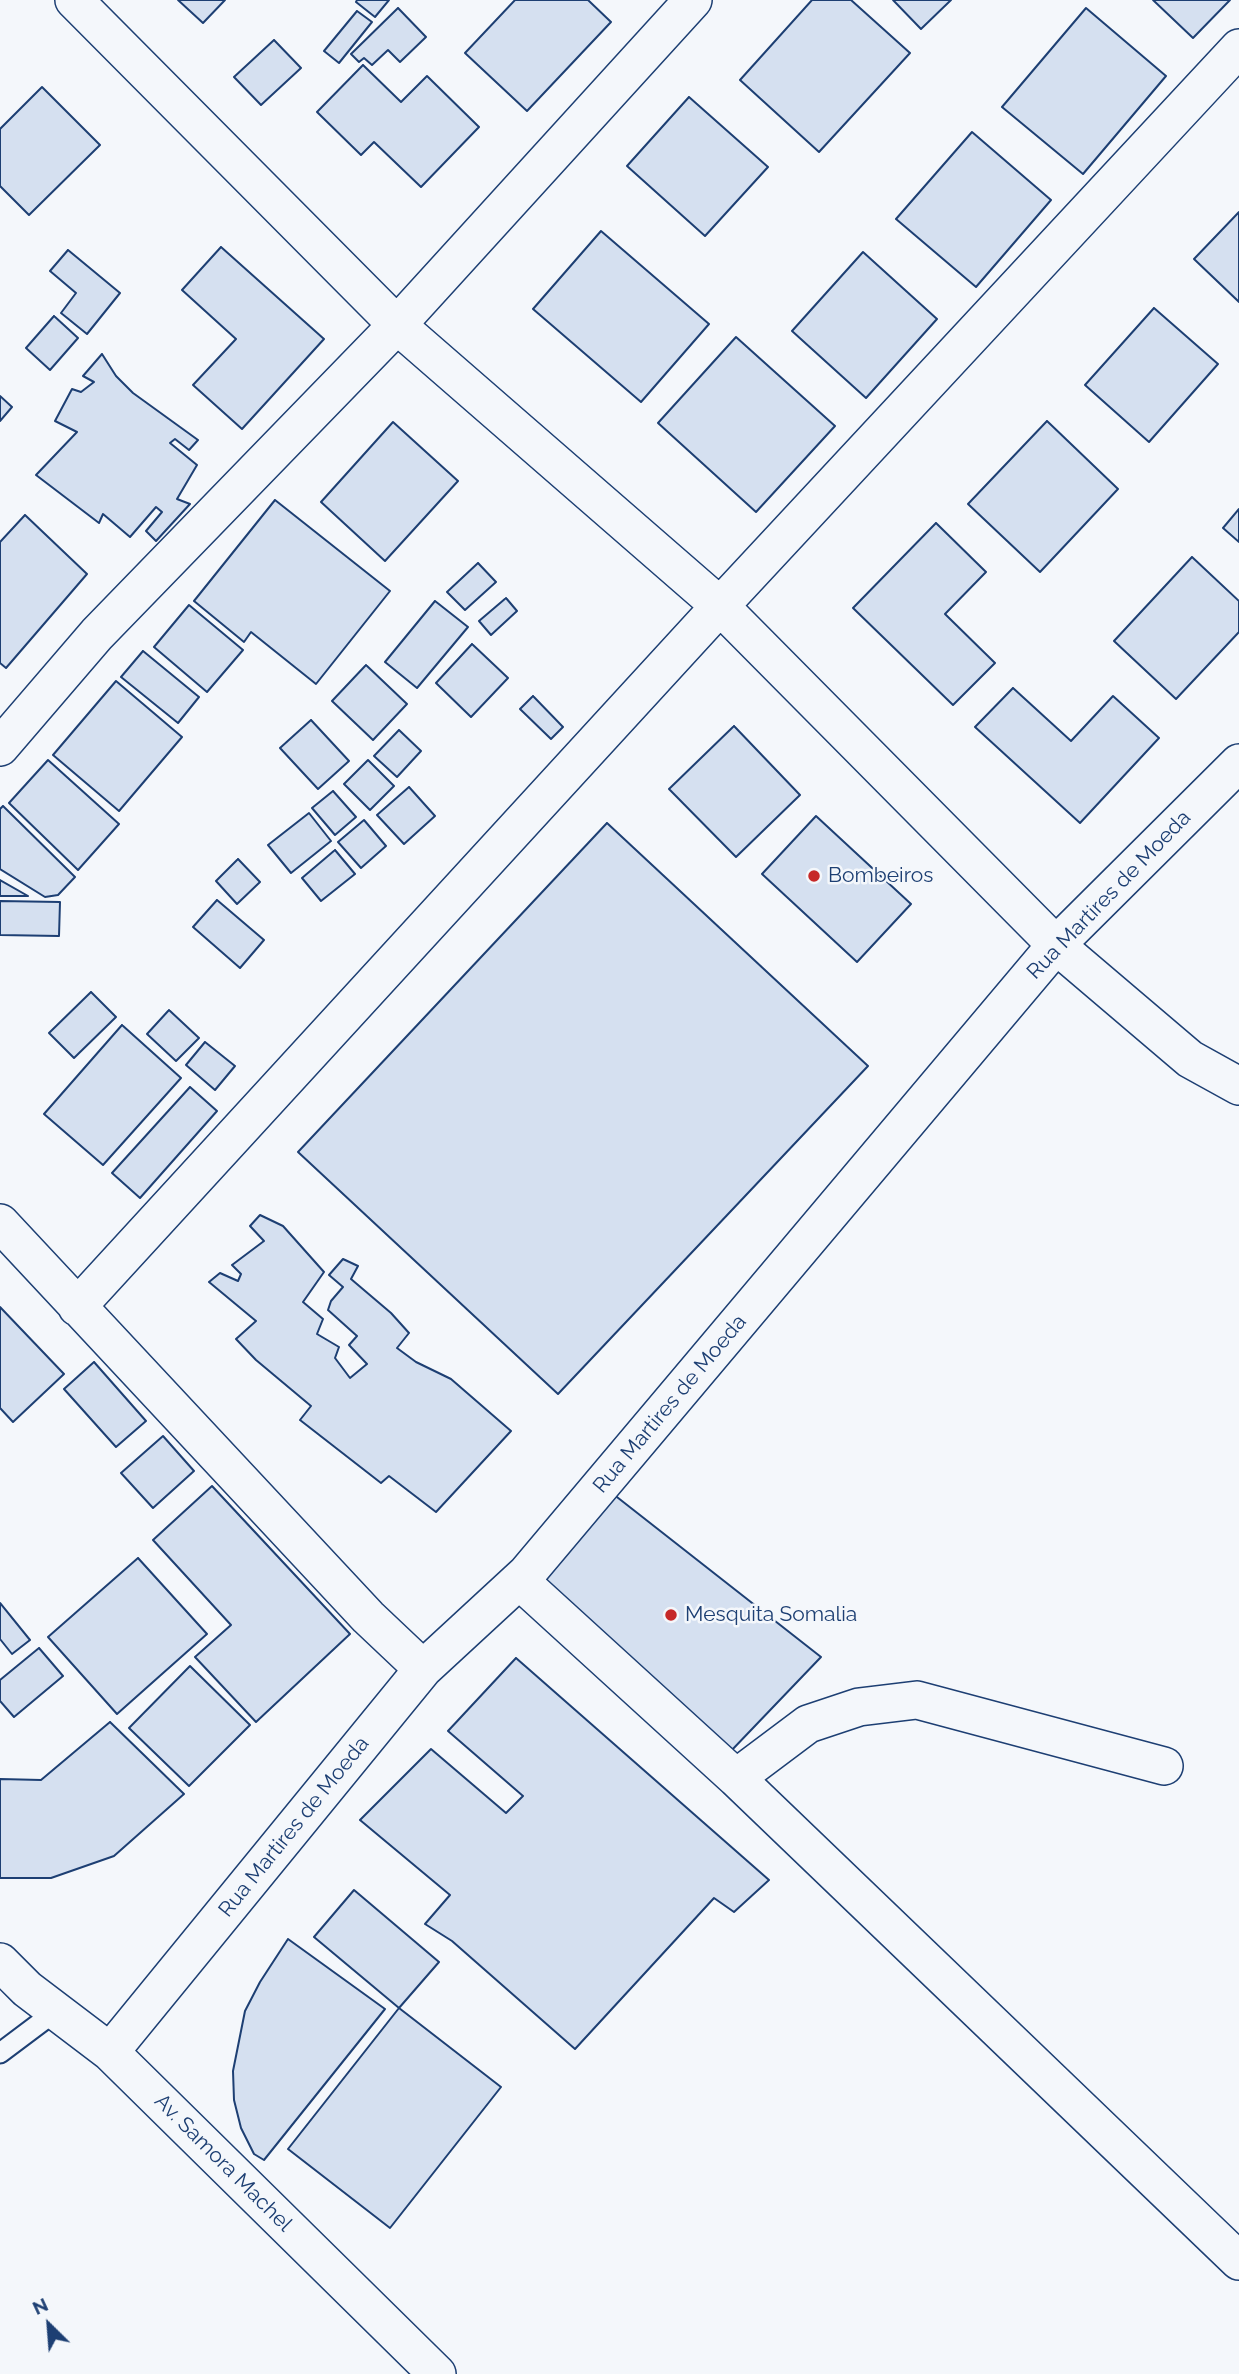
<!DOCTYPE html>
<style>
body{margin:0}
#map{position:relative;width:1239px;height:2374px;overflow:hidden;background:#f4f7fb;font-family:Raleway,sans-serif}
canvas{display:block}
.north{position:absolute;left:14px;top:2290px;width:70px;height:70px;-webkit-text-stroke:5px #f4f7fb;paint-order:stroke;rotate:335deg;font-size:19px;font-weight:700;line-height:28px;text-align:center;color:#1d3f73}
.north::after{content:'';display:block;margin:auto;width:24px;height:32px;background:#1d3f73;clip-path:polygon(50% 0,100% 100%,50% 72%,0 100%)}
</style>
<div id="map">
<canvas width="1239" height="2374"></canvas>
<div class="north">N</div>
</div>
<script>
const context = document.querySelector('canvas').getContext('2d');
context.lineJoin = 'round';
function paint(path, color) { context.fillStyle = color; context.fill(path, 'evenodd'); }
const shape = rows => new Path2D(rows.map(r => 'M' + r).join(''));
function stroke(path, color, width, dash) { context.strokeStyle = color; context.lineWidth = width; context.lineCap = dash ? 'butt' : 'round'; context.setLineDash(dash || []); context.stroke(path); }
function write(font, color, halo, rows, align = 'center') {
  context.font = font + ' Raleway,sans-serif'; context.lineWidth = 5; context.setLineDash([]); context.textBaseline = 'middle'; context.strokeStyle = halo; context.fillStyle = color; for (const [text, x, y, turn = 0] of rows) {
    context.save(); context.translate(x, y); context.rotate((+turn || 0) * Math.PI / 180); context.textAlign = isNaN(turn) ? turn : align; if (halo) context.strokeText(text, 0, 0); context.fillText(text, 0, 0); context.restore();
  }
}
const building = shape([
 [178,0,225,0,203,23,178,0],
 [357,0,389,0,375,17,356,2,357,0],
 [515,0,588,0,611,22,527,111,465,53,515,0],
 [812,0,851,0,910,53,819,152,740,80,812,0],
 [893,0,951,0,921,29,893,0],
 [1153,0,1230,0,1193,38,1153,0],
 [398,8,426,37,400,62,388,50,372,65,364,58,359,62,351,54,398,8],
 [1086,8,1166,76,1083,174,1002,107,1086,8],
 [357,11,372,22,339,63,324,51,357,11],
 [274,40,301,68,261,105,234,77,274,40],
 [363,65,401,102,427,76,479,127,421,187,374,142,361,155,317,112,363,65],
 [42,87,100,145,29,215,0,186,0,129,42,87],
 [689,97,768,167,705,236,627,166,689,97],
 [972,132,1051,200,976,287,896,219,972,132],
 [1239,212,1239,302,1194,259,1239,212],
 [601,231,709,324,641,402,533,309,601,231],
 [221,247,324,339,242,429,193,385,236,339,182,290,221,247],
 [68,250,120,293,87,334,61,313,76,293,50,271,68,250],
 [863,252,937,319,866,398,792,331,863,252],
 [1154,308,1218,364,1149,442,1085,385,1154,308],
 [54,316,78,338,50,370,26,348,54,316],
 [736,337,835,426,756,512,658,423,736,337],
 [102,354,116,376,133,393,198,440,189,450,175,439,170,443,197,465,177,499,190,504,156,541,146,531,162,512,156,507,130,537,103,514,99,523,36,475,77,432,55,421,72,389,81,392,94,382,83,376,102,354],
 [0,396,12,407,0,421,0,396],
 [1047,421,1118,489,1040,572,968,504,1047,421],
 [393,422,458,481,385,561,321,502,393,422],
 [275,500,390,591,316,684,251,632,244,642,194,601,275,500],
 [1239,509,1239,542,1223,528,1239,509],
 [25,515,87,574,6,668,0,663,0,542,25,515],
 [936,523,986,572,945,614,995,663,953,705,853,608,936,523],
 [1192,557,1239,601,1239,632,1176,699,1114,641,1192,557],
 [478,563,496,582,465,610,447,592,478,563],
 [506,598,517,611,491,635,479,621,506,598],
 [435,601,468,627,417,688,385,662,435,601],
 [189,605,243,650,207,692,154,647,189,605],
 [472,644,508,678,471,717,436,683,472,644],
 [143,651,199,697,178,723,121,677,143,651],
 [366,665,407,704,373,740,332,701,366,665],
 [116,681,182,737,119,811,53,755,116,681],
 [1013,688,1071,741,1113,696,1159,738,1080,823,975,727,1013,688],
 [533,696,563,727,551,739,520,709,533,696],
 [311,720,349,761,318,789,280,748,311,720],
 [734,726,800,795,736,857,669,789,734,726],
 [399,730,421,751,397,777,374,756,399,730],
 [48,760,119,824,78,870,9,803,48,760],
 [368,760,394,786,370,810,344,784,368,760],
 [409,787,435,816,404,844,377,815,409,787],
 [333,791,356,817,335,835,312,808,333,791],
 [3,806,75,877,58,895,45,897,0,869,0,809,3,806],
 [309,813,331,841,291,873,268,845,309,813],
 [816,816,911,904,857,962,762,874,816,816],
 [364,820,386,846,361,868,338,842,364,820],
 [607,823,868,1066,558,1394,298,1152,607,823],
 [335,850,355,874,321,901,302,878,335,850],
 [238,859,260,882,237,904,216,881,238,859],
 [0,880,28,896,0,896,0,880],
 [217,900,264,940,240,968,193,927,217,900],
 [0,901,60,902,59,936,0,935,0,901],
 [91,992,116,1017,74,1058,49,1033,91,992],
 [169,1010,199,1038,176,1061,147,1034,169,1010],
 [122,1025,181,1078,103,1165,44,1114,122,1025],
 [205,1042,235,1066,215,1090,186,1065,205,1042],
 [190,1087,217,1111,140,1198,112,1173,190,1087],
 [260,1215,283,1226,324,1272,303,1302,323,1319,317,1334,339,1347,335,1358,350,1378,367,1364,349,1345,357,1336,328,1310,331,1301,343,1287,329,1275,343,1259,358,1266,351,1279,391,1313,409,1333,397,1348,416,1362,451,1379,511,1431,436,1512,389,1476,381,1483,300,1420,311,1406,256,1360,236,1339,256,1321,209,1282,220,1273,238,1281,241,1274,232,1265,264,1241,250,1226,260,1215],
 [0,1307,64,1374,13,1422,0,1408,0,1307],
 [94,1362,146,1421,116,1447,64,1389,94,1362],
 [163,1436,194,1471,153,1508,121,1473,163,1436],
 [212,1486,350,1634,256,1722,195,1657,231,1625,153,1540,212,1486],
 [608,1490,821,1657,730,1752,527,1573,608,1490],
 [138,1558,207,1634,117,1714,48,1637,138,1558],
 [0,1603,30,1640,12,1654,0,1639,0,1603],
 [39,1648,63,1676,14,1717,0,1701,0,1680,39,1648],
 [516,1658,769,1880,734,1912,714,1898,575,2049,452,1941,425,1924,450,1895,360,1820,431,1749,506,1813,523,1796,448,1731,516,1658],
 [190,1666,250,1725,189,1786,129,1728,190,1666],
 [110,1722,184,1794,114,1856,51,1878,0,1878,0,1779,41,1780,110,1722],
 [354,1890,439,1962,399,2008,314,1937,354,1890],
 [288,1939,385,2009,264,2160,254,2154,241,2128,234,2100,233,2071,245,2011,260,1982,288,1939],
 [399,2008,501,2087,390,2228,288,2149,399,2008]
]);
const lane = shape([
 [0,2053,56,2011]
]);
const street = shape([
 [74,0,397,325,720,606,1056,945,1190,1059,1239,1086],
 [0,747,97,634,397,325,693,0],
 [0,1223,368,1617,423,1669],
 [77,1307,720,606,1239,48],
 [520,1581,736,1778,1239,2261],
 [736,1778,808,1724,859,1707,917,1700,1164,1766],
 [0,1962,27,1989,110,2052,437,2374],
 [110,2052,423,1669,527,1573,1056,945,1239,763]
]);
const markers = [
 [814,876,7,"#c62828"],
 [671,1615,7,"#c62828"]
];
const poiNames = [
 ["Bombeiros",828,876],
 ["Mesquita Somalia",685,1615]
];
const streetNames = [
 ["Rua Martires de Moeda",1109,895,-46],
 ["Rua Martires de Moeda",670,1404,-50],
 ["Rua Martires de Moeda",294,1827,-51],
 ["Av. Samora Machel",223,2163,45]
];
paint(building, '#d5e0f0');
stroke(building, '#1d3f73', 2);
stroke(lane, '#1d3f73', 23);
stroke(street, '#1d3f73', 40);
stroke(lane, '#f4f7fb', 19);
stroke(street, '#f4f7fb', 37);
for (const [x, y, r, color] of markers) { const dot = new Path2D(); dot.arc(x, y, r, 0, 2 * Math.PI); context.fillStyle = color; context.fill(dot); stroke(dot, '#f4f7fb', 2.5); }
write('21px', '#1d3f73', '#f4f7fb', poiNames, 'left');
write('21px', '#1d3f73', '#f4f7fb', streetNames);
</script>
